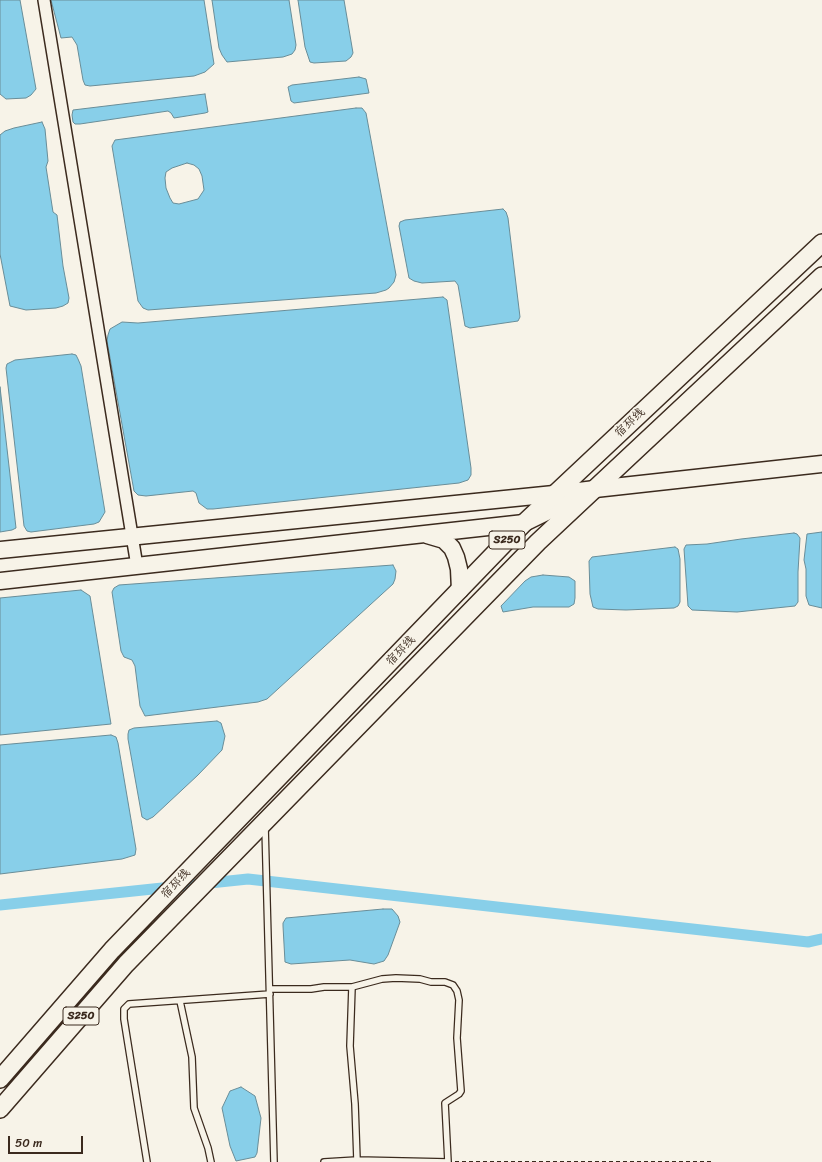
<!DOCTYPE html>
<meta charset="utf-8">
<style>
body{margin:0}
#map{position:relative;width:822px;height:1162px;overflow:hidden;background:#f7f3e8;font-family:Sriracha,sans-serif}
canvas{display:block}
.scale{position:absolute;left:8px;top:1136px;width:75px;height:18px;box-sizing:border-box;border:2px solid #3b2a1e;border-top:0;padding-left:5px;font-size:12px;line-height:14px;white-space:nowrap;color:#3b2a1e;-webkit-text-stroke:3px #f7f3e8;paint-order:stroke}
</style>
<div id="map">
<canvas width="822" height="1162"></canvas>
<div class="scale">50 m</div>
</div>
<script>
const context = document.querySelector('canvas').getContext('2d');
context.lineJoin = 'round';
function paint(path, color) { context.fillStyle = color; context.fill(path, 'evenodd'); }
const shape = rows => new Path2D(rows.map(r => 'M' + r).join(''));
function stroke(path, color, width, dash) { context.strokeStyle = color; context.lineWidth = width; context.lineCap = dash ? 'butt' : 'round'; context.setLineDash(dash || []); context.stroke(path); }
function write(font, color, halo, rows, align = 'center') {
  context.font = font + ' Sriracha,"LXGW WenKai TC",sans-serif'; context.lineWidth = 4; context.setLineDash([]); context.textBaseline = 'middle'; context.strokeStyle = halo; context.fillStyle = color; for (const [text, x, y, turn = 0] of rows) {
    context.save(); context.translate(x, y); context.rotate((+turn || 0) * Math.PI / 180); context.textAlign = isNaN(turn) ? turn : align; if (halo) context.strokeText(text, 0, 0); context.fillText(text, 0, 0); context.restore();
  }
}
const water = shape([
 [0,0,20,0,36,89,31,95,26,98,6,99,0,94,0,0],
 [51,0,204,0,214,64,205,72,194,76,90,86,85,85,83,80,77,45,72,37,61,38,51,0],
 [212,0,289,0,296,45,295,50,292,54,283,57,227,62,222,55,219,48,212,0],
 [298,0,344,0,353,53,351,57,346,61,314,63,310,62,305,47,298,0],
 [359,77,366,79,369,93,294,103,291,101,288,87,292,85,359,77],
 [205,94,208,112,205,113,174,118,171,113,168,111,80,124,75,124,73,122,72,115,73,110,205,94],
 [356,108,362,108,366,113,396,275,394,282,389,288,386,290,376,293,148,310,143,308,138,301,112,146,115,140,356,108],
 [187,163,194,165,199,169,202,176,204,190,198,199,179,204,173,203,170,198,166,188,165,178,166,172,172,168,187,163],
 [42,122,45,129,48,161,46,167,53,212,57,215,63,266,69,298,68,303,63,306,56,308,26,310,10,306,0,254,0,135,5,131,14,128,42,122],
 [503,209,506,212,508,218,520,317,518,321,470,328,465,326,458,285,455,281,422,283,414,281,409,278,399,226,400,222,405,220,503,209],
 [443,297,447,300,471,468,471,475,468,480,459,483,213,509,207,509,199,503,196,493,193,491,146,496,138,495,134,491,107,341,108,335,110,329,122,322,138,323,443,297],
 [72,354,76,355,78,359,81,366,105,512,99,522,94,524,31,532,27,531,24,526,6,368,7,364,15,360,72,354],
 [0,387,16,528,12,530,0,532,0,387],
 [822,532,822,608,809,605,806,596,806,569,804,560,807,534,822,532],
 [794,533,797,534,800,538,798,572,798,602,795,606,737,612,692,610,688,606,684,549,686,545,707,544,741,539,794,533],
 [675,547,678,549,680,559,680,602,678,606,674,608,626,610,598,609,593,607,590,594,589,561,592,557,675,547],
 [393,565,396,571,395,579,393,584,267,699,258,702,145,716,140,706,135,666,132,660,124,657,121,651,112,592,114,588,119,585,393,565],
 [543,575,569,577,575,581,575,598,574,604,569,607,533,607,503,612,501,606,525,581,531,577,543,575],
 [81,590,90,596,111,724,0,735,0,598,81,590],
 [217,721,221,723,225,736,222,750,198,775,153,817,147,820,142,817,128,739,128,734,129,730,134,728,217,721],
 [111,735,116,737,118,743,136,849,135,855,122,859,0,874,0,745,111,735],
 [383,909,392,909,398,916,400,922,388,955,384,961,374,964,350,960,291,964,285,962,283,926,283,923,286,918,383,909],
 [241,1087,255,1096,261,1118,257,1153,255,1157,236,1161,230,1146,222,1108,230,1091,241,1087]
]);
const canal = shape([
 [0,905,248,879,808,942,822,939]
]);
const path = shape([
 [455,1162,713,1162]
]);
const lane = shape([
 [265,826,274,1162],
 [352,987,350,1046,355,1104,357,1160],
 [270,989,311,989,324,987,352,987,382,979,396,978,420,979,431,982,445,982,453,985,457,991,459,1000,457,1038,461,1091,459,1094,445,1103,448,1162,357,1160,324,1162],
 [180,1001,192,1057,194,1108,208,1148,211,1162],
 [147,1162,124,1019,124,1009,129,1004,270,994]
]);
const street = shape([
 [44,0,137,566]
]);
const secondary = shape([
 [427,535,444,540,452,548,456,557,459,569,460,590],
 [0,550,554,494,595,489,822,464],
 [0,581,524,523,581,495]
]);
const primary = shape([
 [0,1079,112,950,524,523,822,243],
 [0,1109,126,964,538,542,822,276]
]);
const shields = [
 [507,540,36],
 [81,1016,36]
];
const shieldNames = [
 ["S250",507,540],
 ["S250",81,1016]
];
const streetNames = [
 ["宿邳线",630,423,-43],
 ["宿邳线",401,651,-46],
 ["宿邳线",176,884,-46]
];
paint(water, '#88cfe9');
stroke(water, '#698d98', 1);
stroke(canal, '#88cfe9', 11);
stroke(lane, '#3b2a1e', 8);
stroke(street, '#3b2a1e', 14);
stroke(secondary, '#3b2a1e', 19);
stroke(primary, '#3b2a1e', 20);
stroke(path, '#3b2a1e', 2, [4, 3]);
stroke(lane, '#f7f3e8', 5.5);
stroke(street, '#f7f3e8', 11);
stroke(secondary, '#f7f3e8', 16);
stroke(primary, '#f7f3e8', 17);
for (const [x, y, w] of shields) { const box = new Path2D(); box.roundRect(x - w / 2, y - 9, w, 18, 3); context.fillStyle = '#f7f3e8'; context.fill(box); stroke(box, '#3b2a1e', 1); }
write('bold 11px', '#3b2a1e', null, shieldNames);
write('12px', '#3b2a1e', '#f7f3e8', streetNames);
</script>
